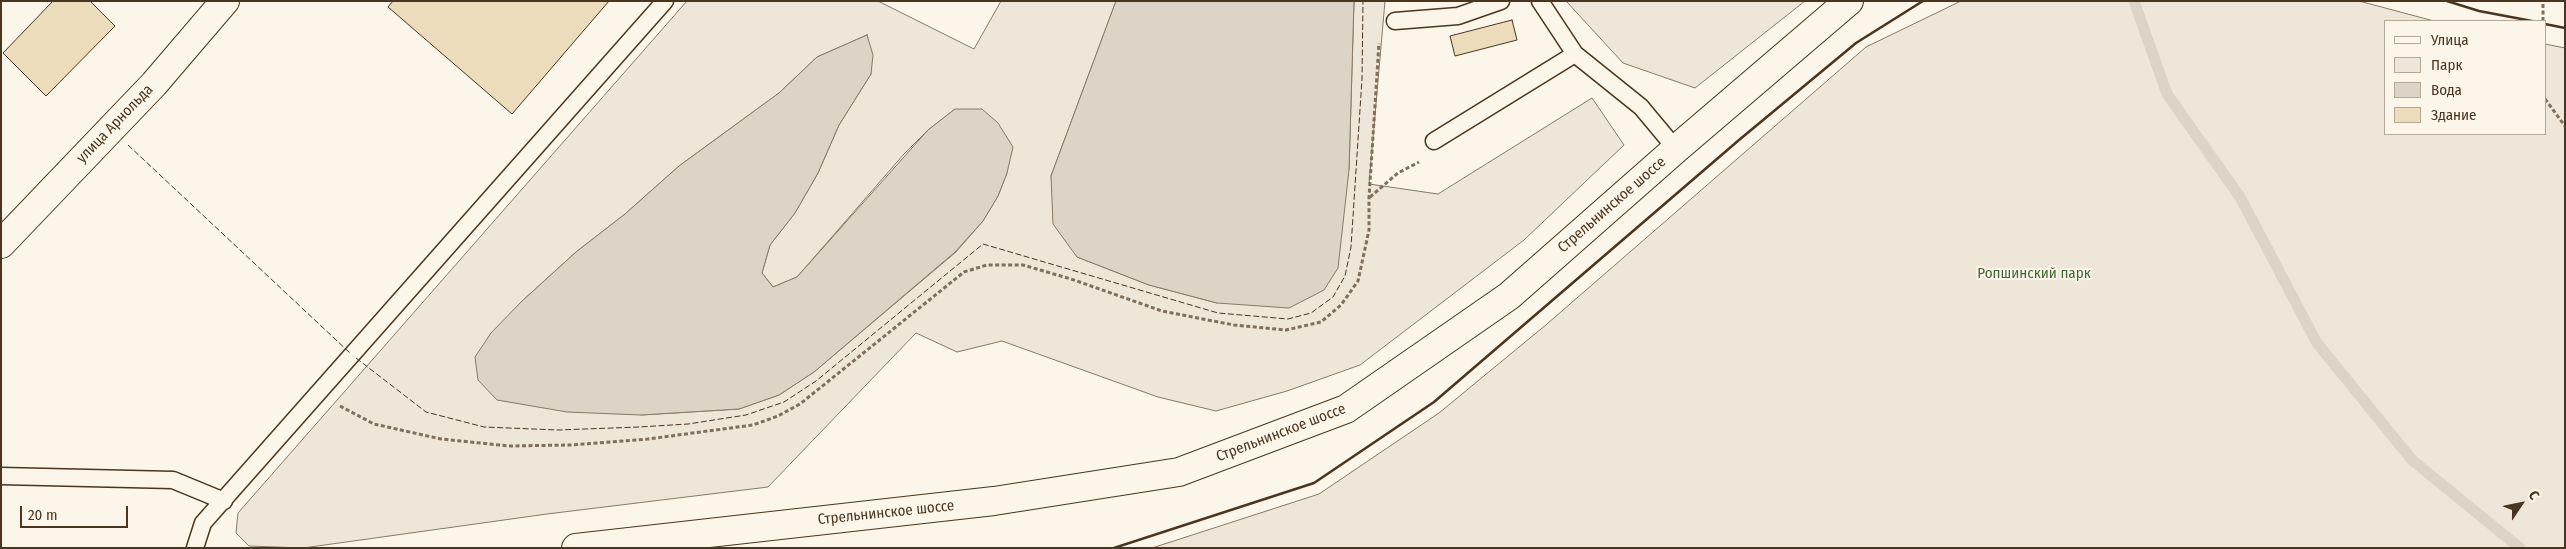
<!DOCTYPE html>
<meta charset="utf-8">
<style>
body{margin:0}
#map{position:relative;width:2566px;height:549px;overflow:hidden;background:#fbf6e9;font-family:"Fira Sans Condensed",sans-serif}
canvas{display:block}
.frame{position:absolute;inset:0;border:2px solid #4a3520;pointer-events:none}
.legend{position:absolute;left:2384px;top:20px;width:162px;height:115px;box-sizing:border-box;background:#fbf6e9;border:1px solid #b4a999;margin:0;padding:6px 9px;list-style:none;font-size:15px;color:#4a3520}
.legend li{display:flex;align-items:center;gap:10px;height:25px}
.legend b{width:25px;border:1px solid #b4a999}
.north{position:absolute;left:2496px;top:479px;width:50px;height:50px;-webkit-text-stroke:4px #fbf6e9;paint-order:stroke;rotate:56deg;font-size:14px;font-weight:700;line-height:20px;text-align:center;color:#4a3520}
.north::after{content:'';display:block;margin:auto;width:18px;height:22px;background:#4a3520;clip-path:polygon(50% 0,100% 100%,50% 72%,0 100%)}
.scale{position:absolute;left:20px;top:506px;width:108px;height:22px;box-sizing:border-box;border:2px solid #4a3520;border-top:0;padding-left:6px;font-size:15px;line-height:18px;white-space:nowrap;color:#4a3520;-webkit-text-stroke:4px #fbf6e9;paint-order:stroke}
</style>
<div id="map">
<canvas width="2566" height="549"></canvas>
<div class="frame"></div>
<ul class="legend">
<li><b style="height:6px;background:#fbf6e9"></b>Улица</li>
<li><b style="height:14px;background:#ede6d9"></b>Парк</li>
<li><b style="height:14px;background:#dcd4c6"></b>Вода</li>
<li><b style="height:14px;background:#ecdcbc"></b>Здание</li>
</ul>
<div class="north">С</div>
<div class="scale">20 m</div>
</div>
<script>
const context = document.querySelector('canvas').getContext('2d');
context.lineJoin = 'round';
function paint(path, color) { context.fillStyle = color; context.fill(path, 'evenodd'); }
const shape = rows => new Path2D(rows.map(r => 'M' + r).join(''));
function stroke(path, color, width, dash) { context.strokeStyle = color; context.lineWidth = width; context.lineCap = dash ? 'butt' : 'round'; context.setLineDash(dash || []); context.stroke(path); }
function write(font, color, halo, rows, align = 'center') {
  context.font = font + ' "Fira Sans Condensed",sans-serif'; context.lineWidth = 4; context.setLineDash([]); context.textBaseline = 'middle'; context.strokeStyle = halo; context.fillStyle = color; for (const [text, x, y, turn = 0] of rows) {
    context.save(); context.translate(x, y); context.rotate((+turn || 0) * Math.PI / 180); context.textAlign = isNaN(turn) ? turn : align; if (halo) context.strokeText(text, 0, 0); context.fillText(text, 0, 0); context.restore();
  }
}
const green = shape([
 [687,1,878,1,974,49,1001,1,1116,1,1051,176,1077,257,1149,285,1217,303,1349,170,1354,1,1385,1,1369,184,1438,194,1592,98,1624,145,1524,240,1360,365,1287,391,1216,411,1158,397,1002,341,957,352,916,333,768,487,547,514,303,548,249,546,236,533,238,513,687,1],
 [867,35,871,74,839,125,818,173,795,213,770,245,762,273,773,287,797,277,904,154,928,130,955,109,1007,173,998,196,983,221,956,252,814,372,779,395,739,409,641,415,521,302,576,252,625,214,679,166,779,93,817,57,867,35],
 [1566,1,1805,1,1695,88,1623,63,1566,1],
 [1961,1,2359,1,2434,21,2385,21,2385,134,2545,134,2545,44,2565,48,2565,548,1152,548,1319,494,1439,413,1547,324,1866,47,1961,1]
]);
const water = shape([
 [1116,1,1354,1,1349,170,1338,268,1324,290,1289,308,1217,303,1149,285,1077,257,1053,224,1051,176,1116,1],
 [867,35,873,55,871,74,839,125,818,173,795,213,770,245,762,273,773,287,797,277,928,130,955,109,982,109,998,123,1013,147,1007,173,998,196,983,221,955,252,814,372,779,395,739,409,641,415,567,412,497,400,478,380,475,357,491,333,521,302,576,252,625,214,679,166,779,93,817,57,867,35]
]);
const stream = shape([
 [2134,1,2167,94,2240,197,2317,343,2412,460,2520,548]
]);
const building = shape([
 [53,1,90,1,115,26,46,96,3,53,53,1],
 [393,1,609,1,512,114,388,7,393,1],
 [1512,20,1517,40,1455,56,1450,36,1512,20]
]);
const path = shape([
 [2543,21,2543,1],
 [2545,99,2565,126],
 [1370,197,1398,173,1419,162],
 [340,406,374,424,441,439,509,446,571,445,648,439,753,425,778,416,800,404,964,272,987,265,1023,265,1071,279,1162,311,1234,325,1286,330,1321,322,1341,305,1358,281,1369,230,1369,198,1379,43]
]);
const service = shape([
 [1540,1,1575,54,1641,107,1676,149],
 [1395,21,1458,16,1501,1],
 [1434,141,1575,54],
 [1,476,173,480,224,501],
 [195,548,203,523,665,1]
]);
const minor = shape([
 [1,244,154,84,225,1]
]);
const secondary = shape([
 [576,548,994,501,1179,472,1346,409,1509,296,1676,149,1849,1]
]);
const fence = shape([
 [128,145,350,353],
 [356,358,426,412,484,427,558,430,639,427,688,424,746,415,784,402,816,381,983,244,1218,313,1288,319,1311,313,1333,297,1345,276,1351,247,1362,79,1363,1]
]);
const wall = shape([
 [2447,1,2479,11,2532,21],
 [2545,24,2565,28],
 [1114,548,1314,483,1434,402,1739,140,1856,43,1923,1]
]);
const streetNames = [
 ["улица Арнольда",115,124,-46],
 ["Стрельнинское шоссе",1612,205,-41],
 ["Стрельнинское шоссе",1281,433,-21],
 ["Стрельнинское шоссе",886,513,-6]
];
const parkNames = [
 ["Ропшинский парк",2034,274]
];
paint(green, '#ede6d9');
stroke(green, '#887966', 1);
paint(water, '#dcd4c6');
stroke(water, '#887966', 1);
stroke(stream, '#dcd4c6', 11);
paint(building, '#ecdcbc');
stroke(building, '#4a3520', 1);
stroke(service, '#4a3520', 19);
stroke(minor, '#4a3520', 30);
stroke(secondary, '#4a3520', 30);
stroke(path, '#7f6f5c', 3, [4, 2.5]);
stroke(service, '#fbf6e9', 16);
stroke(minor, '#fbf6e9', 28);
stroke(secondary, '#fbf6e9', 28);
stroke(fence, '#4a3520', 1, [6, 2.5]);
stroke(wall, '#4a3520', 2.5);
write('15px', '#4a3520', '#fbf6e9', streetNames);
write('15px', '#436837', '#fbf6e9', parkNames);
</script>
